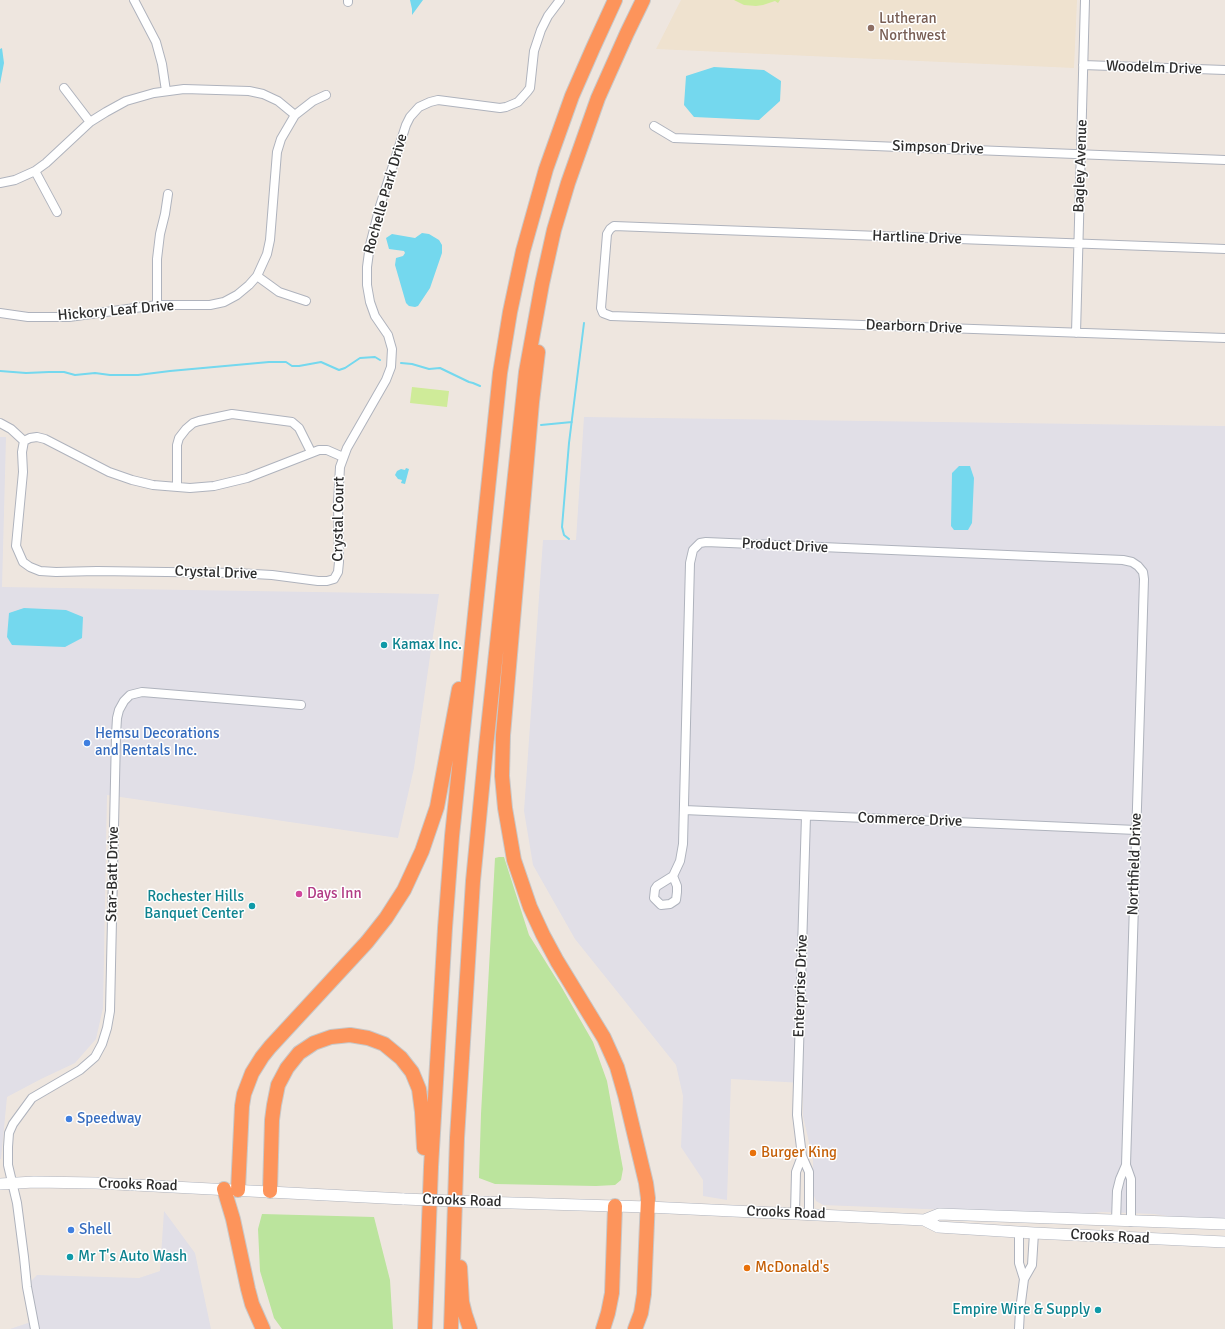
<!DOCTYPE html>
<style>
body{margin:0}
canvas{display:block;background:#eee6df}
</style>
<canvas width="1225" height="1329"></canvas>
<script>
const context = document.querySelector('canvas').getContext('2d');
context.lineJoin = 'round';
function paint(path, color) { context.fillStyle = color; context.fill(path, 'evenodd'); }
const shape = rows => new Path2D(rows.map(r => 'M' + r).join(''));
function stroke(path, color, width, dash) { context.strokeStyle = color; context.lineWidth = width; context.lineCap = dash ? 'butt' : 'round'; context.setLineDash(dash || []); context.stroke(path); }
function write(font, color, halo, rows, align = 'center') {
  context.font = font + ' Signika,sans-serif'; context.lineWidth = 3; context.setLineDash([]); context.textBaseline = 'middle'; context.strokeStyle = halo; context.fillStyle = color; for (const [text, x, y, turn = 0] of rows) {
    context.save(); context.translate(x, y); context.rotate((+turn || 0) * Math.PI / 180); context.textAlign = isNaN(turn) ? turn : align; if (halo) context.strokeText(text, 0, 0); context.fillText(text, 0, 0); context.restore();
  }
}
const industrial = shape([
 [584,417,1225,426,1225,1220,1174,1217,1154,1214,1102,1212,1075,1215,823,1205,816,1201,813,1193,813,1160,803,1116,803,1083,731,1079,727,1200,703,1196,703,1180,681,1147,683,1096,676,1065,575,939,533,865,524,811,543,540,576,540],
 [0,437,6,437,2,587,439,594,414,768,398,838,107,795,103,1008,96,1039,75,1063,41,1079,7,1097,1,1159,0,1159],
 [164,1211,195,1253,211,1329,10,1329,37,1320,31,1281,37,1275,139,1278,160,1271]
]);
const education = shape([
 [681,0,1077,0,1074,68,656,49]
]);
const green = shape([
 [499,857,504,857,529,935,562,988,593,1042,607,1081,623,1169,621,1180,615,1185,596,1186,495,1184,479,1178,481,1114,495,858],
 [262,1214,374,1217,390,1280,393,1329,282,1329,274,1318,260,1271,258,1229]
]);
const pitch = shape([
 [734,0,780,0,778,3,775,1,763,5,756,6,744,5],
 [412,387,449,391,447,407,410,403]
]);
const water = shape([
 [410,0,423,0,412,15,412,9],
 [2,48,4,63,0,84,0,49],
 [714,67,764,70,781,81,780,101,759,120,694,117,684,105,686,76],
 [422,233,429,234,439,240,442,245,442,253,430,288,418,306,415,307,409,306,406,303,395,265,396,258,403,256,405,253,404,251,389,249,386,238,392,234,415,238],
 [959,466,970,466,974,478,972,523,968,530,954,530,951,526,952,473],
 [406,468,409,469,405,484,401,483,402,480,398,479,395,475,397,471,401,469,405,470],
 [24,608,66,610,83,617,82,638,65,647,12,645,7,637,9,613]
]);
const stream = shape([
 [401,363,412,364,429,369,440,368,469,382,473,383,480,386],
 [0,371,26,373,49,372,64,372,75,375,95,373,110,375,138,375,170,371,269,362,286,362,292,366,299,366,321,362,339,370,345,368,360,358,375,357,380,360],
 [541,425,572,422],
 [569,539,564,535,562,527,569,443,584,323]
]);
const street = shape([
 [134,0,156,42,162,64,166,91],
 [348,0,348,2],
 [1083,65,1225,70],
 [64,88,90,122],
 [654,126,674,138,1225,160],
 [35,171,57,212],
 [0,183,15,180,35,171,46,163,90,122,106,112,126,101,154,93,184,89,249,91,263,94,278,101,295,115],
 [1225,249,614,226,610,229,607,234,601,308,603,313,611,316,1225,338],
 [257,276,279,292,306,301],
 [157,305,157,259,160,234,165,214,168,194],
 [0,313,28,317,69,317,157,305,210,305,224,302,237,295,249,285,257,276,267,254,270,240,277,152,281,139,295,115,313,101,326,95],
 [1076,333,1085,0],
 [0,423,11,429,24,441,30,438,37,437,45,439,109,472,132,480,153,485,190,488,214,486,247,478,319,450,327,450,343,457],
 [24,441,22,452,23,472,16,546,23,562,30,567,40,571,56,572,97,571,236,573,272,575,318,581,327,581,334,579,338,572,339,562,338,503,340,467,347,448,386,380,391,367,392,349,388,335,375,316,370,302,367,285,367,267,370,245,380,206,406,125,410,117,419,107,430,102,438,100,500,108,506,107,518,102,527,92,530,88,534,51,541,30,548,16,560,0],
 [177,487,177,445,179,438,186,429,193,423,199,421,232,414,292,422,299,428,311,452],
 [684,810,1136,830],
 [806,816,797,1115,802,1156,809,1172,809,1215],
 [673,876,677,886,677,892,676,900,670,904,661,905,654,898,655,889,657,886,673,876,680,861,683,844,690,563,693,550,700,543,706,542,1123,560,1132,562,1138,566,1143,572,1144,579,1126,1165,1131,1179,1131,1222],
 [795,1214,796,1172,802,1156],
 [1116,1221,1117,1191,1120,1179,1126,1165],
 [1019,1232,1019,1263,1024,1279],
 [35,1329,27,1287,24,1257,17,1203,8,1165,8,1147,9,1133,13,1124,32,1098,80,1070,95,1057,102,1044,107,1028,110,1011,116,735,117,718,119,710,124,701,130,695,142,692,301,705],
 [1019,1329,1020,1310,1024,1279,1032,1265,1034,1233]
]);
const secondary = shape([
 [0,1184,34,1182,96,1183,404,1199],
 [479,1202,648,1207,924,1220,938,1227,1034,1233,1225,1242],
 [924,1220,939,1214,1225,1224]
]);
const highway = shape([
 [538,352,532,402,503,735,502,776,505,808,514,860,530,907,543,935,557,961,604,1038,617,1067,625,1095,646,1183,648,1198,644,1294,641,1313,635,1329],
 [224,1189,233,1219,248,1289,252,1304,263,1329],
 [238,1190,242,1106,244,1094,252,1073,262,1057,270,1047,367,942,386,918,404,890,422,851,437,807,459,689],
 [270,1191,272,1120,274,1105,278,1085,287,1068,299,1053,314,1043,331,1037,350,1035,368,1038,384,1044,401,1058,412,1072,419,1089,422,1112,424,1148],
 [460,1267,462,1302,465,1314,470,1329],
 [425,1329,431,1167,445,928,452,836,500,373,510,312,523,251,546,169,572,96,593,48,615,0],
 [451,1329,457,1138,473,881,486,747,526,372,542,284,554,230,568,183,598,98,627,33,643,0],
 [603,1329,608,1313,612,1293,615,1206]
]);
const secondaryBridge = shape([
 [404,1199,479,1202]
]);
const markers = [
 [871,28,4,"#8d6e63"],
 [384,645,4,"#0f9aa8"],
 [87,743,4,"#3f7fe0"],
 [299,894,4,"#d1479c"],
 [252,906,4,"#0f9aa8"],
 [69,1119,4,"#3f7fe0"],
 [753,1153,4,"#e8710a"],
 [71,1230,4,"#3f7fe0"],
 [70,1257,4,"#0f9aa8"],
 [747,1268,4,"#e8710a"],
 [1098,1310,4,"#0f9aa8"]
];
const educationNames = [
 ["Lutheran",879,19],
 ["Northwest",879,36]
];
const streetNames = [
 ["Woodelm Drive",1154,68,2],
 ["Simpson Drive",938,148,2],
 ["Bagley Avenue",1081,166,-88],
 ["Rochelle Park Drive",386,194,-74],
 ["Hartline Drive",917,238,2],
 ["Hickory Leaf Drive",116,311,-5],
 ["Dearborn Drive",914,327,2],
 ["Crystal Court",339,519,-89],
 ["Product Drive",785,546,3],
 ["Crystal Drive",216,573,2],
 ["Commerce Drive",910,820,2],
 ["Northfield Drive",1135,864,-88],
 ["Star-Batt Drive",113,874,-89],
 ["Enterprise Drive",801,986,-88],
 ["Crooks Road",138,1185,2],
 ["Crooks Road",462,1201,2],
 ["Crooks Road",786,1213,2],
 ["Crooks Road",1110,1237,3]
];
const cultureNames = [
 ["Kamax Inc.",392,645],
 ["Rochester Hills",244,897,"right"],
 ["Banquet Center",244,914,"right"],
 ["Mr T's Auto Wash",78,1257],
 ["Empire Wire & Supply",1090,1310,"right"]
];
const shopNames = [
 ["Hemsu Decorations",95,734],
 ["and Rentals Inc.",95,751],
 ["Speedway",77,1119],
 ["Shell",79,1230]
];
const hotelNames = [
 ["Days Inn",307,894]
];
const foodNames = [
 ["Burger King",761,1153],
 ["McDonald's",755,1268]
];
paint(industrial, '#e1dfe7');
paint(education, '#efe2cf');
paint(green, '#bbe49d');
paint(pitch, '#cfeb99');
paint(water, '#74d8ee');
stroke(stream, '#74d8ee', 2);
stroke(street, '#afb3bd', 10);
stroke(secondary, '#afb3bd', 12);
stroke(highway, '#c8c8c8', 16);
stroke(street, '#fff', 8);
stroke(secondary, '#fff', 11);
stroke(highway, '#fd945b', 14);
stroke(secondaryBridge, '#afb3bd', 12, []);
stroke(secondaryBridge, '#fff', 11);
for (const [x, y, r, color] of markers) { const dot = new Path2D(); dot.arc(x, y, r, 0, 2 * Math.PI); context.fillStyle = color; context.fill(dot); stroke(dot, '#fff', 1.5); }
write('15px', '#785e54', '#fff', educationNames, 'left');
write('15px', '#2d2d2d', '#fff', streetNames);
write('15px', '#0d838f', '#fff', cultureNames, 'left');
write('15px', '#366cbe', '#fff', shopNames, 'left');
write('15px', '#b23c85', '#fff', hotelNames, 'left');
write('15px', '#c56008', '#fff', foodNames, 'left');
</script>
